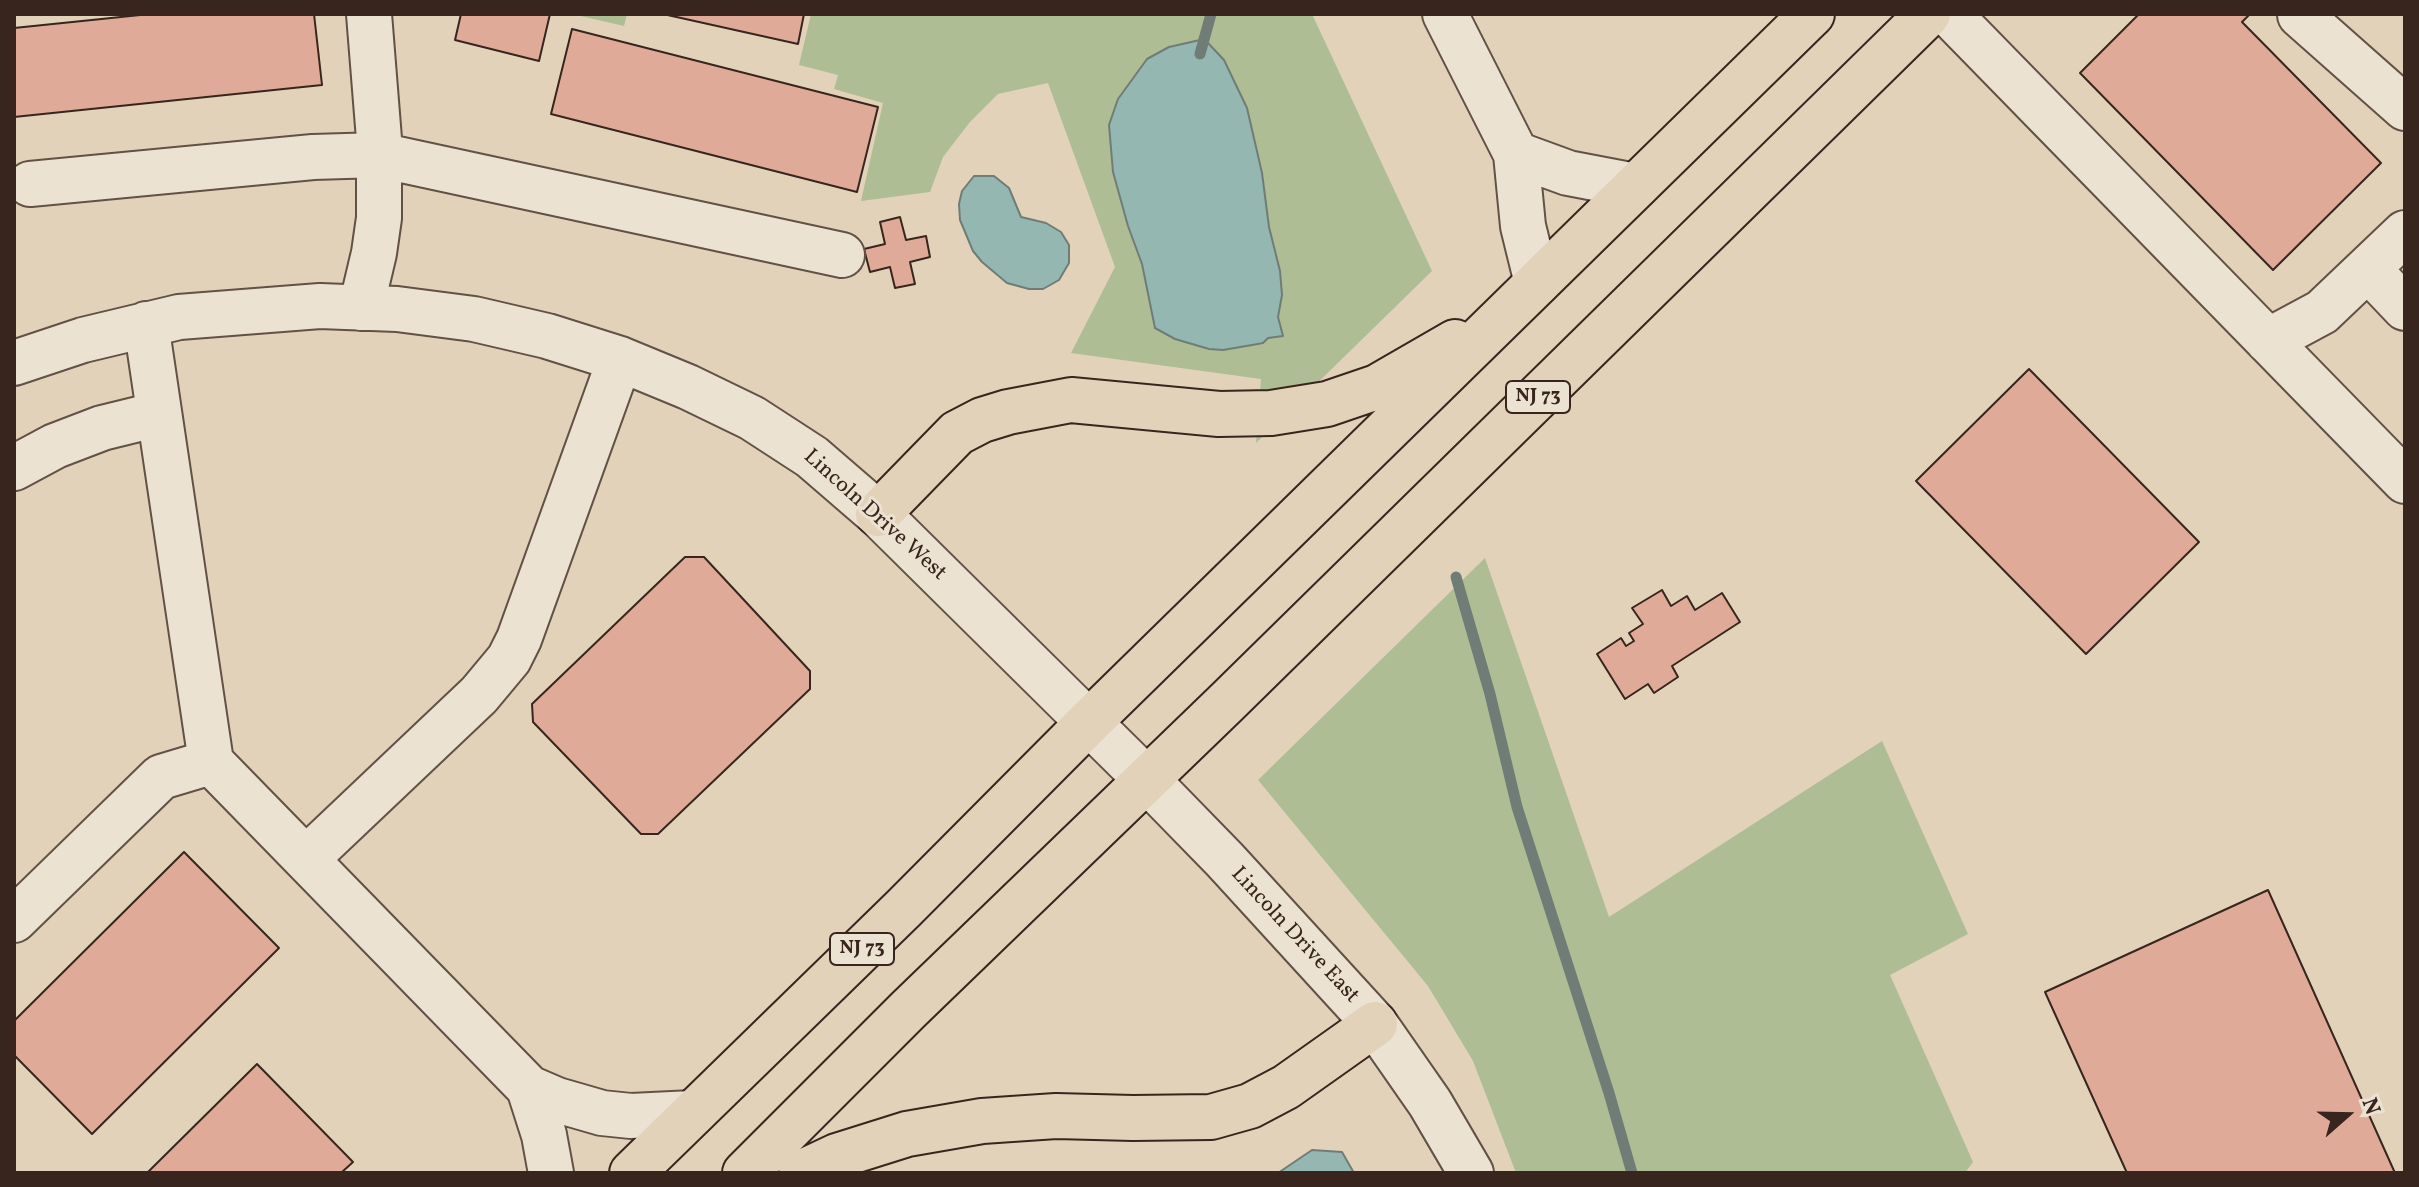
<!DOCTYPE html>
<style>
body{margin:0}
#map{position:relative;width:2419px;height:1187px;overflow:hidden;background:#e2d2ba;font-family:Vollkorn,serif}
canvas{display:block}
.frame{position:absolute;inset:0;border:16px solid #38261e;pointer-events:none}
.north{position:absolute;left:2307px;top:1075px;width:80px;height:80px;-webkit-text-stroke:6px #ece2d2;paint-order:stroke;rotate:70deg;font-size:22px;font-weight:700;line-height:32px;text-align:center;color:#38261e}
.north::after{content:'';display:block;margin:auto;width:28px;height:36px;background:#38261e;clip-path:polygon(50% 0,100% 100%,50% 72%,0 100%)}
</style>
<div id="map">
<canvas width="2419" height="1187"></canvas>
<div class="frame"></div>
<div class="north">N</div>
</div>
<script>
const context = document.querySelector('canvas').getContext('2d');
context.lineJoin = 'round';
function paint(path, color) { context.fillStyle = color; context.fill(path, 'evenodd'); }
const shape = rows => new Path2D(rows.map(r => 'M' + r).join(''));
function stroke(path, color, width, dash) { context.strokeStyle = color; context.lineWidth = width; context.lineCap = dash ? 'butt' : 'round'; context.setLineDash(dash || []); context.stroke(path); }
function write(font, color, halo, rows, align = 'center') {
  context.font = font + ' Vollkorn,serif'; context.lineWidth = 6; context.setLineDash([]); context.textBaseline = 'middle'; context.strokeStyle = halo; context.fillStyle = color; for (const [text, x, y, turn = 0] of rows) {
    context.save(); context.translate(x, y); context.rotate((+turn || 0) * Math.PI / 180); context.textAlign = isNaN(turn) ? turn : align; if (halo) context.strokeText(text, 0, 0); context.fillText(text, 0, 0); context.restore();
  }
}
const green = shape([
 [572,14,627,14,624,26],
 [811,14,1312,14,1432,271,1256,443,1261,379,1071,353,1115,267,1048,83,998,94,970,122,943,157,930,192,861,201,883,103,834,89,838,75,799,65],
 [1485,558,1609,917,1882,741,1968,934,1890,975,1973,1162,1965,1173,1516,1173,1473,1061,1428,986,1258,780]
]);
const water = shape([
 [1200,40,1208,43,1224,60,1247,108,1262,173,1269,227,1280,271,1282,295,1278,317,1283,336,1268,338,1263,343,1252,345,1223,350,1209,349,1175,339,1155,328,1142,264,1128,226,1113,172,1109,125,1118,99,1147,59,1169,47,1200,40],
 [974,176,994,176,1009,188,1021,217,1046,223,1061,232,1069,245,1069,263,1059,280,1043,289,1029,289,1007,283,982,262,973,251,960,220,959,204,962,191,974,176],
 [1312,1150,1342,1152,1354,1173,1278,1173,1312,1150]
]);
const stream = shape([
 [1200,54,1211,14],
 [1456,577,1490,694,1517,807,1609,1093,1632,1173]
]);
const building = shape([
 [150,14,314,14,322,85,14,117,14,28,150,14],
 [461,14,550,14,539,61,455,40,461,14],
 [663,14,804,14,798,44,663,14],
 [2139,14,2250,14,2242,22,2381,163,2273,270,2080,73,2139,14],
 [572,29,878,107,857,192,551,114,572,29],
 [900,217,906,240,926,236,930,257,910,262,915,284,895,288,890,267,870,272,864,249,885,244,880,222,900,217],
 [2029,369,2199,542,2086,654,1916,481,2029,369],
 [685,557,704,557,810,671,810,689,658,834,641,834,533,722,532,704,685,557],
 [1662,590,1671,606,1687,596,1695,610,1722,593,1740,622,1672,666,1678,677,1654,693,1648,684,1625,699,1597,654,1621,638,1626,646,1634,641,1629,633,1643,624,1632,608,1662,590],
 [184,852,279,948,92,1134,14,1055,14,1021,184,852],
 [2268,890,2395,1173,2127,1173,2045,992,2268,890],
 [257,1064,353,1162,341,1173,147,1173,257,1064]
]);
const minor = shape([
 [1445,14,1516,154],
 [1949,14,2405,481],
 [2300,15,2405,108],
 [30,184,313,157,379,155,842,255],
 [2368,269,2405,308],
 [1537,283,1523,226,1516,154,1568,173,1636,186],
 [361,308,374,253,379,218,379,139,369,14],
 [146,324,211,762,529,1088],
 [2268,341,2322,312,2405,233],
 [14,363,83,340,179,317,320,306,397,309,474,319,547,336,620,359,688,387,752,418,812,457,878,514,1146,779,1225,860,1375,1024,1430,1103,1471,1173],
 [14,468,55,446,102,428,159,414],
 [306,859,479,695,509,659,519,639,620,359],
 [14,920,161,777,211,762],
 [551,1173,544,1135,529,1088,557,1100,602,1113,631,1116,693,1113]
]);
const highway = shape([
 [878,514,957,433,982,420,1008,412,1071,400,1219,414,1271,413,1327,404,1377,387,1455,342],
 [632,1173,904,908,1089,722,1812,14],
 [745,1173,909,1009,1225,704,1928,14],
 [801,1173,837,1156,907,1134,982,1121,1056,1116,1133,1118,1211,1117,1250,1106,1286,1087,1375,1024]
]);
const shields = [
 [1538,397,64],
 [862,949,64]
];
const shieldNames = [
 ["NJ 73",1538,397],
 ["NJ 73",862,949]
];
const streetNames = [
 ["Lincoln Drive West",874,516,42],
 ["Lincoln Drive East",1294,936,47]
];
paint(green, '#aebd94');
paint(water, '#95b7b2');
stroke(water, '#707d77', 2);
stroke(stream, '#707d77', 11);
paint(building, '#e0aa99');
stroke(building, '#38261e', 2);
stroke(minor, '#625145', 48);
stroke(highway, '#38261e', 48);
stroke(minor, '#ece2d2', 44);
stroke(highway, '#e2d2ba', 44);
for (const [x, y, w] of shields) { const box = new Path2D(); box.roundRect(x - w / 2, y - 16, w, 32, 6); context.fillStyle = '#ece2d2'; context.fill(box); stroke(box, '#38261e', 2); }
write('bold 20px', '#38261e', null, shieldNames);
write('22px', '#38261e', '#ece2d2', streetNames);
</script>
